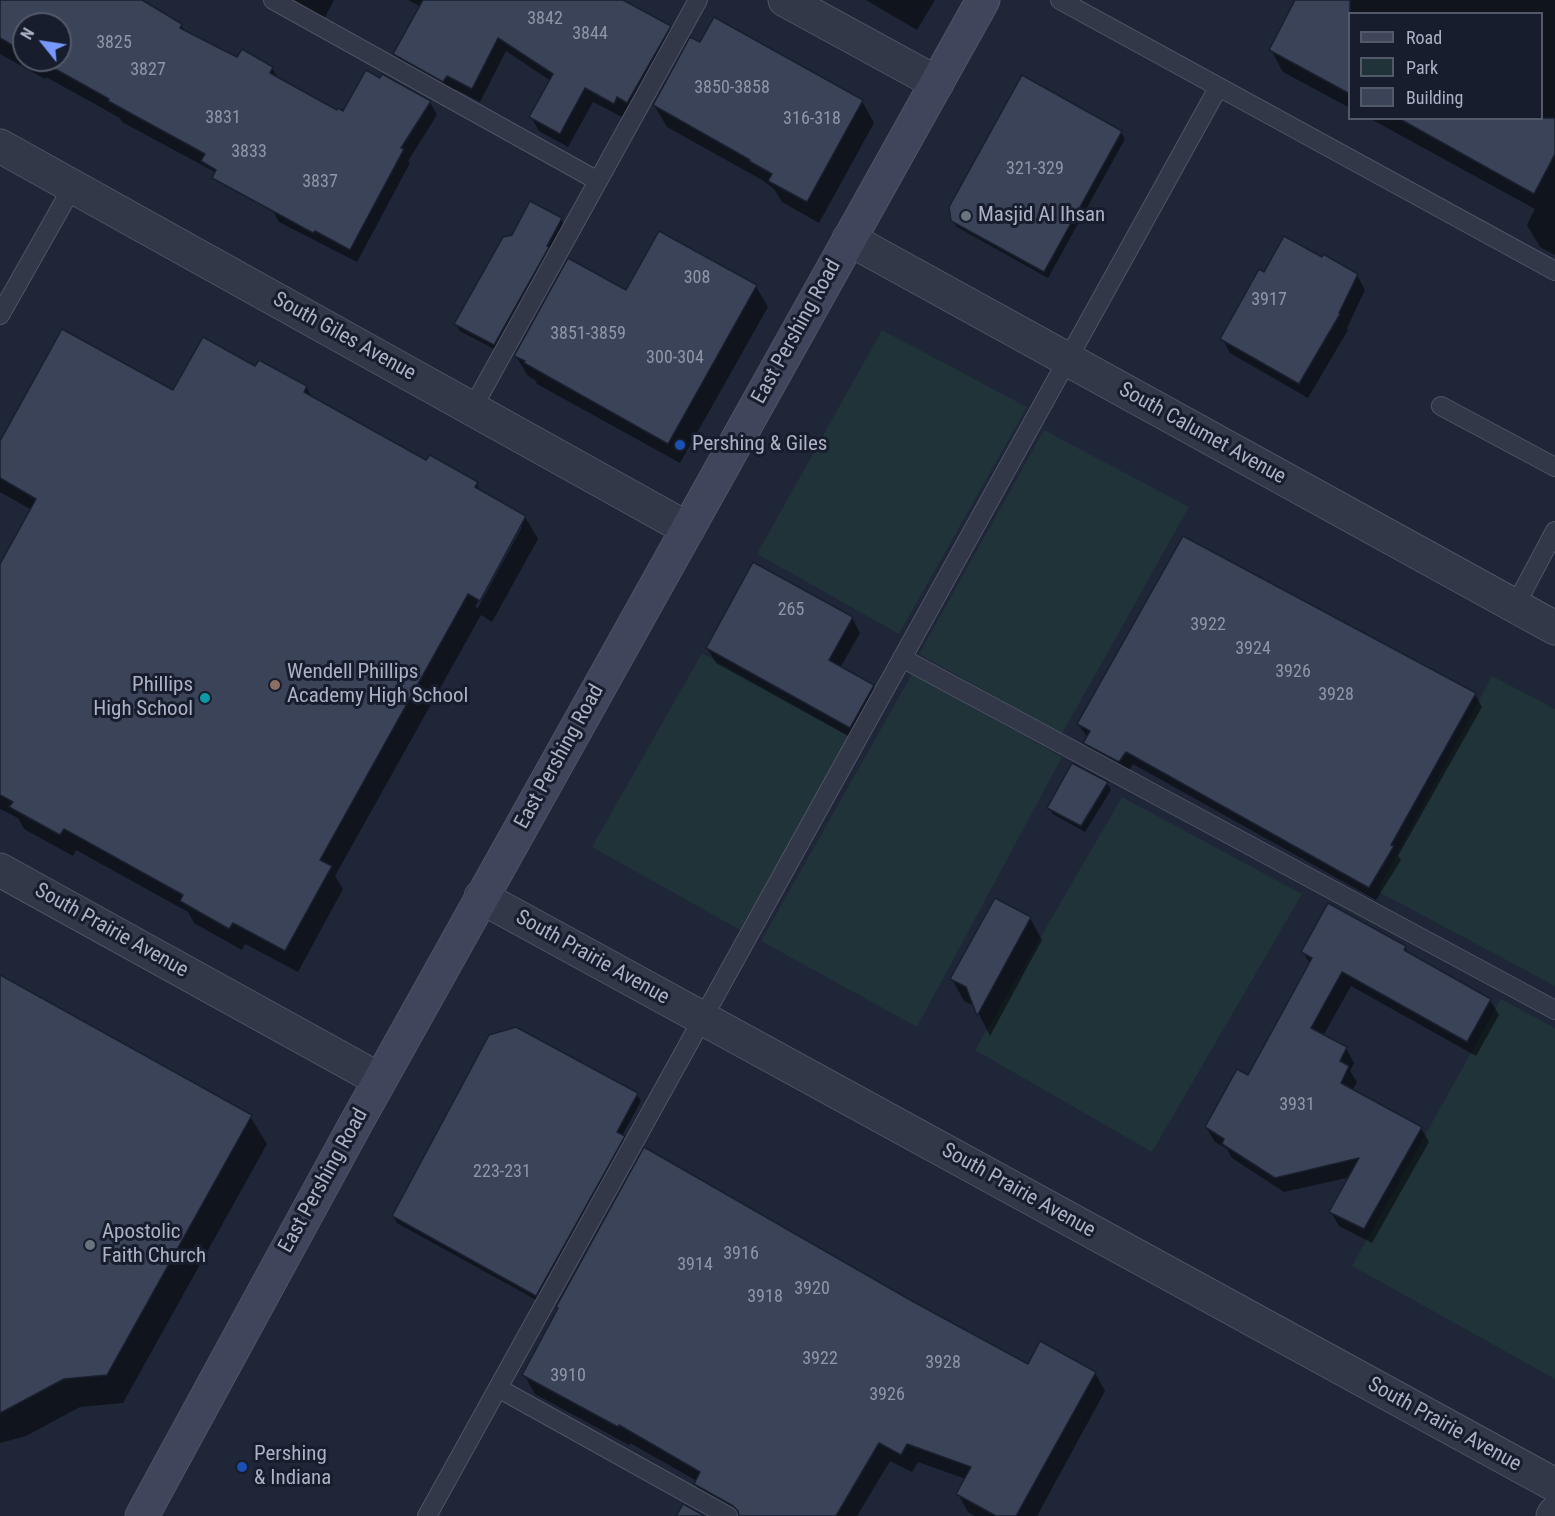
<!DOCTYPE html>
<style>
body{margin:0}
#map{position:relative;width:1555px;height:1516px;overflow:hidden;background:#1e2638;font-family:"Roboto Condensed",sans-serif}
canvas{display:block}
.legend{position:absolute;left:1348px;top:12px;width:195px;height:108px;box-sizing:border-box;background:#171d2c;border:2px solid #525969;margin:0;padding:8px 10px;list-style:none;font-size:18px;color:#abb2c5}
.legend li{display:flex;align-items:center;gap:12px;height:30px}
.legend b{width:30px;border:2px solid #525969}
.north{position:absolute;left:12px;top:12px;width:60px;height:60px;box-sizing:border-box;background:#171d2c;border:2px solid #525969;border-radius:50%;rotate:300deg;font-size:16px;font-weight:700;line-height:24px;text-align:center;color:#abb2c5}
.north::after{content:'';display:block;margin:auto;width:21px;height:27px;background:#79f;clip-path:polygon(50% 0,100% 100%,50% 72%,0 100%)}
</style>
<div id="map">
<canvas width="1555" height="1516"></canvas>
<ul class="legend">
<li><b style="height:8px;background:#3f465b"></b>Road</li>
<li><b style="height:16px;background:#203339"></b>Park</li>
<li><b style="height:16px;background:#3a4358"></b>Building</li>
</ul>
<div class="north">N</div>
</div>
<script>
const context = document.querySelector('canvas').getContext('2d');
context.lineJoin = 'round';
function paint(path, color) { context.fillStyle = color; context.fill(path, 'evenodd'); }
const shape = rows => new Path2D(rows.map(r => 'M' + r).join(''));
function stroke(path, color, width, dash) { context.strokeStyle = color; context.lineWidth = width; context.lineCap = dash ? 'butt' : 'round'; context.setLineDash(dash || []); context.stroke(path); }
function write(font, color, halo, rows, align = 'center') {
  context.font = font + ' "Roboto Condensed",sans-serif'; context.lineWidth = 6; context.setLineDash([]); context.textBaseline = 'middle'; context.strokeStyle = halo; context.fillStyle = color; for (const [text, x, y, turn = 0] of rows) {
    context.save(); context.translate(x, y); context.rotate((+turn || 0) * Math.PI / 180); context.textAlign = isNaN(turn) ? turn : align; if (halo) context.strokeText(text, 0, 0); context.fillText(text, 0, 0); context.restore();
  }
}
const green = shape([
 [882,330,1027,407,899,634,757,554],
 [1044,430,1189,507,1062,734,919,654],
 [702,653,851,737,740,930,592,847],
 [912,674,1062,757,917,1027,761,941],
 [1492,676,1555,709,1555,986,1377,891],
 [1122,797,1302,894,1152,1152,975,1050],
 [1501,999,1555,1028,1555,1379,1352,1266]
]);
const shadow = shape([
 [0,0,139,0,181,25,185,32,238,59,272,68,284,88,241,186,122,122,120,118,46,77,45,79,0,54],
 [24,24,60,24,60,60,24,60],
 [293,0,334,0,324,19],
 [408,0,619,0,670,27,678,41,636,116,626,111,622,117,593,102,568,147,539,131,531,117,551,81,506,51,480,102,455,89,451,95,403,68,395,54,421,7],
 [866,0,935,0,917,30],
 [1298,0,1555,0,1555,255,1540,247,1527,225,1535,209,1369,118,1542,118,1542,14,1350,14,1350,108,1283,72,1271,50],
 [380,80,430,102,437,115,408,161,410,163,357,262,279,222,272,209,343,113],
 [862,101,874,123,819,223,782,202,774,189,762,180,667,127,654,105],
 [1121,132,1125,139,1048,278,957,227,952,220],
 [561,219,565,226,498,351,460,331,456,324,513,236],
 [1265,274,1357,275,1365,290,1347,328,1348,330,1308,398,1230,353,1222,338],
 [756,287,768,307,680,463,537,384,535,380,528,376,516,356,626,292],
 [256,368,306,387,313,399,426,462,476,483,482,493,525,517,538,539,492,622,481,615,335,876,343,889,298,972,245,944,242,950,194,923,188,912,76,850,73,856,24,829,18,818,0,809,0,567,32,510,0,492,0,444],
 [519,527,522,527,478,608,475,607],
 [852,618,860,633,840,668,873,686,882,701,859,742,716,663,707,648],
 [1475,694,1482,707,1398,856,1401,860,1376,900,1133,764,1127,774,1092,756,1085,743,1088,738,1078,724],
 [1107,783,1111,790,1085,832,1053,814,1049,808],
 [1030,918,1042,940,990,1036,975,1006,964,1001,952,979],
 [1405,947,1409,955,1490,1000,1499,1015,1476,1056,1351,986,1323,1036,1346,1048,1354,1063,1350,1071,1357,1082,1352,1091,1421,1128,1429,1142,1372,1243,1339,1226,1331,1212,1351,1177,1284,1192,1232,1158,1227,1149,1215,1142,1206,1127,1248,1077,1310,964,1303,952],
 [0,977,250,1116,267,1144,123,1403,80,1407,26,1436,0,1443],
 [637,1095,641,1101,622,1136,627,1144,540,1302,397,1223,393,1216],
 [911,1302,1028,1366,1095,1373,1105,1391,1037,1516,975,1516,968,1512,958,1494,966,1479,918,1462,912,1472,890,1461,857,1516,730,1516,706,1503,695,1484,697,1481,630,1443,629,1445,535,1394,524,1375]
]);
const building = shape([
 [0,0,142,0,182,24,180,28,237,57,242,49,273,67,270,73,337,110,338,108,343,111,366,70,380,78,382,74,431,101,401,148,404,149,350,250,315,231,313,233,212,178,216,170,201,161,205,154,108,101,109,99,39,60,60,60,60,24,24,24,24,52,0,38,0,0],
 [423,0,623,0,671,26,627,103,617,97,614,104,585,88,560,134,529,117,553,74,498,38,472,89,447,76,443,82,393,54,423,0],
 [1295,0,1350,0,1350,94,1269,50,1295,0],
 [714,17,863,100,807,202,768,181,772,174,749,161,750,160,653,105,690,37,700,42,714,17],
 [1022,75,1122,131,1044,272,951,221,949,207,1022,75],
 [1398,118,1555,118,1555,154,1534,194,1398,118],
 [530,201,562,218,547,246,549,247,494,345,454,324,503,237,512,235,530,201],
 [659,231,757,285,668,444,524,363,525,361,514,356,568,258,626,290,659,231],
 [1284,236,1322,257,1323,254,1358,274,1339,313,1340,314,1299,384,1220,339,1259,269,1264,272,1284,236],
 [62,329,173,390,203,337,255,366,259,360,307,386,304,392,426,460,430,455,478,482,475,487,526,516,480,601,468,594,320,860,332,866,285,951,233,923,229,929,180,901,183,895,64,829,60,835,9,807,13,802,0,795,0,564,36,499,0,478,0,441,62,329],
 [1183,536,1476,693,1391,845,1394,846,1369,888,1126,752,1119,762,1083,743,1090,731,1077,724,1183,536],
 [753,562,853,617,829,660,874,685,850,728,706,648,753,562],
 [1072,763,1108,782,1081,826,1047,808,1072,763],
 [995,898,1031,917,977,1016,966,987,950,979,995,898],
 [1328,903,1406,946,1404,950,1491,999,1467,1042,1342,972,1311,1028,1347,1047,1340,1061,1349,1066,1341,1083,1422,1127,1364,1229,1329,1212,1359,1158,1275,1178,1222,1144,1224,1139,1205,1127,1237,1069,1248,1075,1312,958,1301,952,1328,903],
 [0,975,252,1115,107,1375,64,1379,0,1413,0,975],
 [516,1027,638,1093,617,1132,625,1136,536,1296,392,1216,489,1035,516,1027],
 [644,1147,912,1301,1028,1364,1040,1341,1096,1372,1016,1516,996,1516,956,1494,971,1467,907,1444,901,1455,879,1443,836,1516,739,1516,738,1511,733,1506,694,1484,700,1472,619,1425,618,1427,522,1375,558,1308,556,1307,644,1147],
 [683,1504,705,1516,676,1516,683,1504]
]);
const lane = shape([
 [273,0,598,181],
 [1060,0,1555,271],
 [0,315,73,186],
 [1441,406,1555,467],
 [472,409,698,0],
 [1515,606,1555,531],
 [902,658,1555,1010],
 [498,1388,728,1516],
 [427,1516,1218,88]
]);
const street = shape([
 [785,0,937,83],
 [0,146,688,529],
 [849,239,1555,628],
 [0,870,380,1080],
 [481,897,1555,1485],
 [1553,1516,1555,1513]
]);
const secondary = shape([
 [142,1516,355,1125,983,0]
]);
const markers = [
 [966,216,6,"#6b7280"],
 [680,445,6,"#1a4fb4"],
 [275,685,6,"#8d6e63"],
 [205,698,6,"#0f9aa8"],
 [90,1245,6,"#6b7280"],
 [242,1467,6,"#1a4fb4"]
];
const numberNames = [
 ["3842",545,19],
 ["3844",590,34],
 ["3825",114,43],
 ["3827",148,70],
 ["3850-3858",732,88],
 ["3831",223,118],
 ["316-318",812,119],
 ["3833",249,152],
 ["321-329",1035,169],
 ["3837",320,182],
 ["308",697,278],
 ["3917",1269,300],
 ["3851-3859",588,334],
 ["300-304",675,358],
 ["265",791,610],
 ["3922",1208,625],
 ["3924",1253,649],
 ["3926",1293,672],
 ["3928",1336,695],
 ["3931",1297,1105],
 ["223-231",502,1172],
 ["3916",741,1254],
 ["3914",695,1265],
 ["3920",812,1289],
 ["3918",765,1297],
 ["3922",820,1359],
 ["3928",943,1363],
 ["3910",568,1376],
 ["3926",887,1395]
];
const poiNames = [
 ["Masjid Al Ihsan",978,216],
 ["Pershing & Giles",692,445],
 ["Wendell Phillips",287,673],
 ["Academy High School",287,697],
 ["Phillips",193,686,"right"],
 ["High School",193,710,"right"],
 ["Apostolic",102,1233],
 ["Faith Church",102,1257],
 ["Pershing",254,1455],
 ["& Indiana",254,1479]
];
const streetNames = [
 ["East Pershing Road",797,332,-61],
 ["South Giles Avenue",344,337,29],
 ["South Calumet Avenue",1202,434,29],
 ["East Pershing Road",560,757,-61],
 ["South Prairie Avenue",111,931,29],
 ["South Prairie Avenue",592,958,29],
 ["East Pershing Road",324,1181,-61],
 ["South Prairie Avenue",1018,1191,29],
 ["South Prairie Avenue",1444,1425,29]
];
paint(green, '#203339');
paint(shadow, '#0007');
paint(building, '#3a4358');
stroke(building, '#191f2e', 1.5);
stroke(lane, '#4f5566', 20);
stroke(street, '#4f5566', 35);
stroke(secondary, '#4f5566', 35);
stroke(lane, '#323848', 18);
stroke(street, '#323848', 33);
stroke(secondary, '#3f465b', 33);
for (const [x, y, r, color] of markers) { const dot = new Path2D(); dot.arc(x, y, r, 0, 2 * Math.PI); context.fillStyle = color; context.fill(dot); stroke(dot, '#171d2c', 2); }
write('18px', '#8f96aa', null, numberNames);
write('21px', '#abb2c5', '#171d2c', poiNames, 'left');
write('21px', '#abb2c5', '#171d2c', streetNames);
</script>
